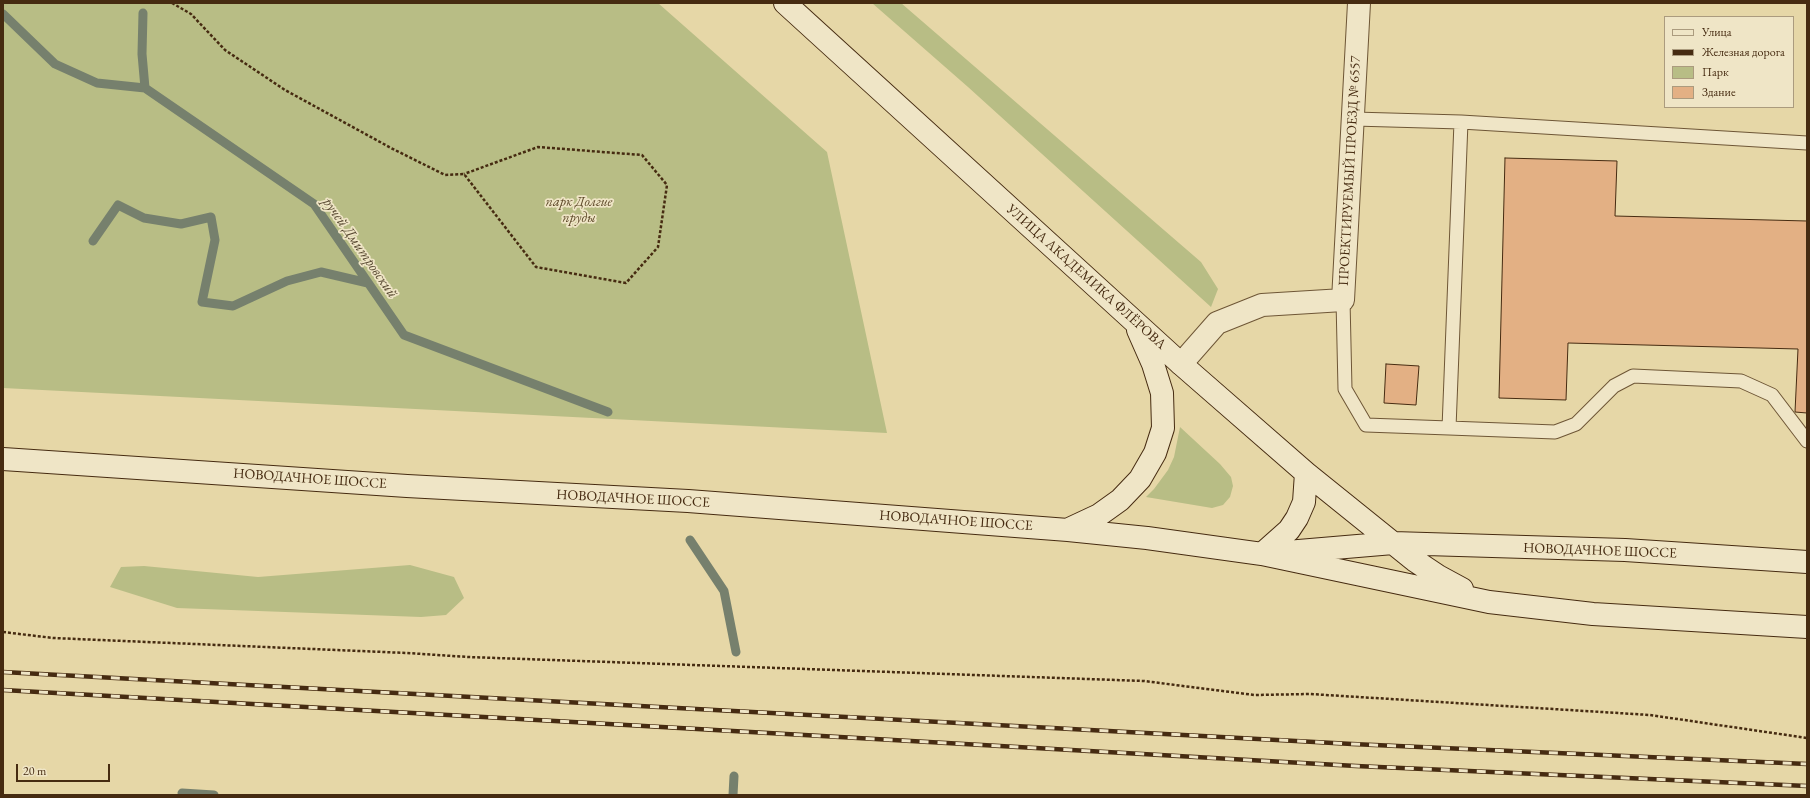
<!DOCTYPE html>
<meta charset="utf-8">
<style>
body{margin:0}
#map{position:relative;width:1810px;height:798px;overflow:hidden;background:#e6d7a7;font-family:"EB Garamond",serif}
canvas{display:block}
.frame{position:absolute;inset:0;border:4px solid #462b11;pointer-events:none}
.legend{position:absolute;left:1664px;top:16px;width:130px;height:92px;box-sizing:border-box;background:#efe5c6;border:1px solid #ab9b7e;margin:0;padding:5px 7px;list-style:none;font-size:12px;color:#462b11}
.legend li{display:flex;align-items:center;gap:8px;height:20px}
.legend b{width:20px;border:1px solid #ab9b7e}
.scale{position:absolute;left:16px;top:764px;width:94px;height:18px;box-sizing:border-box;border:2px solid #462b11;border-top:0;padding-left:5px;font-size:12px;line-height:14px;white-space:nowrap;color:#462b11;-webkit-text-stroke:3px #efe5c6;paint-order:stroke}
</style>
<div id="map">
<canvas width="1810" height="798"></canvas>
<div class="frame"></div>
<ul class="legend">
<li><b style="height:5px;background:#efe5c6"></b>Улица</li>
<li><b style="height:5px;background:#462b11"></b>Железная дорога</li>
<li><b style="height:11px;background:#b8bd85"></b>Парк</li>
<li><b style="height:11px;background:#e3b084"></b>Здание</li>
</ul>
<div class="scale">20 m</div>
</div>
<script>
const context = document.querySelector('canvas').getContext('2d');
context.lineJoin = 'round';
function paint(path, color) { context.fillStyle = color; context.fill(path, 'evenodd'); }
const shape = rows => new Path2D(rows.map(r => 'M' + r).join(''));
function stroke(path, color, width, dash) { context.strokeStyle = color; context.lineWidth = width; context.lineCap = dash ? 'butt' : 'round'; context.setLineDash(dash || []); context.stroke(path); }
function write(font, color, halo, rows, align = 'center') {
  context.font = font + ' "EB Garamond",serif'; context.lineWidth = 3.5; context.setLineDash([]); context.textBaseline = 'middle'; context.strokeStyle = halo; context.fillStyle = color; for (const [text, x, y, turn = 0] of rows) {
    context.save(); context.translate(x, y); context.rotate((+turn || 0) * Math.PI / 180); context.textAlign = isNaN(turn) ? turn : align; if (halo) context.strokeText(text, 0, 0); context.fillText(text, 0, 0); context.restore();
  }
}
const green = shape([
 [3,3,658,3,827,152,887,433,3,388],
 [872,3,901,3,1201,262,1218,289,1211,307,968,87],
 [1180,427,1220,464,1231,477,1233,486,1230,497,1223,505,1212,508,1146,497,1154,489,1168,470,1174,457],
 [410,565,454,577,464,598,446,615,421,617,177,608,110,587,121,567,144,566,258,577]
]);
const stream = shape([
 [143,13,142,54,145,88],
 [3,14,55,64,97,83,145,88,314,204,404,335,608,412],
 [93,241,118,205,144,218,181,224,211,217,215,240,202,302,233,306,287,281,321,272,368,283],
 [690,540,724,591,736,652],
 [182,793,214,795],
 [733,795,734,776]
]);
const building = shape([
 [1505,158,1617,161,1615,216,1807,221,1807,413,1795,412,1798,349,1568,343,1566,400,1499,398,1505,158],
 [1386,364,1419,366,1416,405,1384,403,1386,364]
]);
const path = shape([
 [172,3,191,14,225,50,285,90,391,148,445,175,464,174,536,267,626,283,658,247,667,185,642,155,538,147,464,174],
 [3,632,53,638,407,653,468,657,1144,681,1254,695,1310,694,1650,715,1807,738]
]);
const lane = shape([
 [1354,119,1461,122,1807,143],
 [1461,122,1449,428,1555,432,1576,424,1614,386,1633,376,1741,381,1772,395,1807,441],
 [1343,300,1345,389,1366,425,1449,428]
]);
const street = shape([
 [1181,364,1217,323,1262,305,1343,300,1359,3]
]);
const secondary = shape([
 [785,3,1181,364,1306,473,1414,560,1438,576,1462,589],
 [3,459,407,486,688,501,1068,530,1147,538,1262,554,1489,602,1593,614,1807,627],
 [1069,529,1099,515,1120,500,1140,479,1155,453,1163,428,1162,393,1153,364,1138,330],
 [1287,552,1393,543,1625,550,1807,562],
 [1262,554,1289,530,1297,518,1304,502,1306,473]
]);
const rail = shape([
 [3,672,1352,744,1807,764],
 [3,690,1356,766,1807,786]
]);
const streetNames = [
 ["ПРОЕКТИРУЕМЫЙ ПРОЕЗД № 6557",1350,171,-87],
 ["УЛИЦА АКАДЕМИКА ФЛЁРОВА",1086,277,42],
 ["НОВОДАЧНОЕ ШОССЕ",310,479,4],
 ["НОВОДАЧНОЕ ШОССЕ",633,499,3],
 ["НОВОДАЧНОЕ ШОССЕ",956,521,4],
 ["НОВОДАЧНОЕ ШОССЕ",1600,551,2]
];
const parkNames = [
 ["парк Долгие",579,202],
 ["пруды",579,218]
];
const waterNames = [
 ["ручей Дмитровский",360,248,55]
];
paint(green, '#b8bd85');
stroke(stream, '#76806d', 9);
paint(building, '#e3b084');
stroke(building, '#462b11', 1);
stroke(lane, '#6e5636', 15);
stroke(street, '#6e5636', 24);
stroke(secondary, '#462b11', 24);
stroke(path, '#462b11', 2.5, [3, 2]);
stroke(lane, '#efe5c6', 13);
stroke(street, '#efe5c6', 22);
stroke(secondary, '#efe5c6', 22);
stroke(rail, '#462b11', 4.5);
stroke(rail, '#efe5c6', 3, [9]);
write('14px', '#462b11', '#efe5c6', streetNames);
write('italic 14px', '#5d4828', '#efe5c6', parkNames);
write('italic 15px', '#564730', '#efe5c6', waterNames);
</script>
